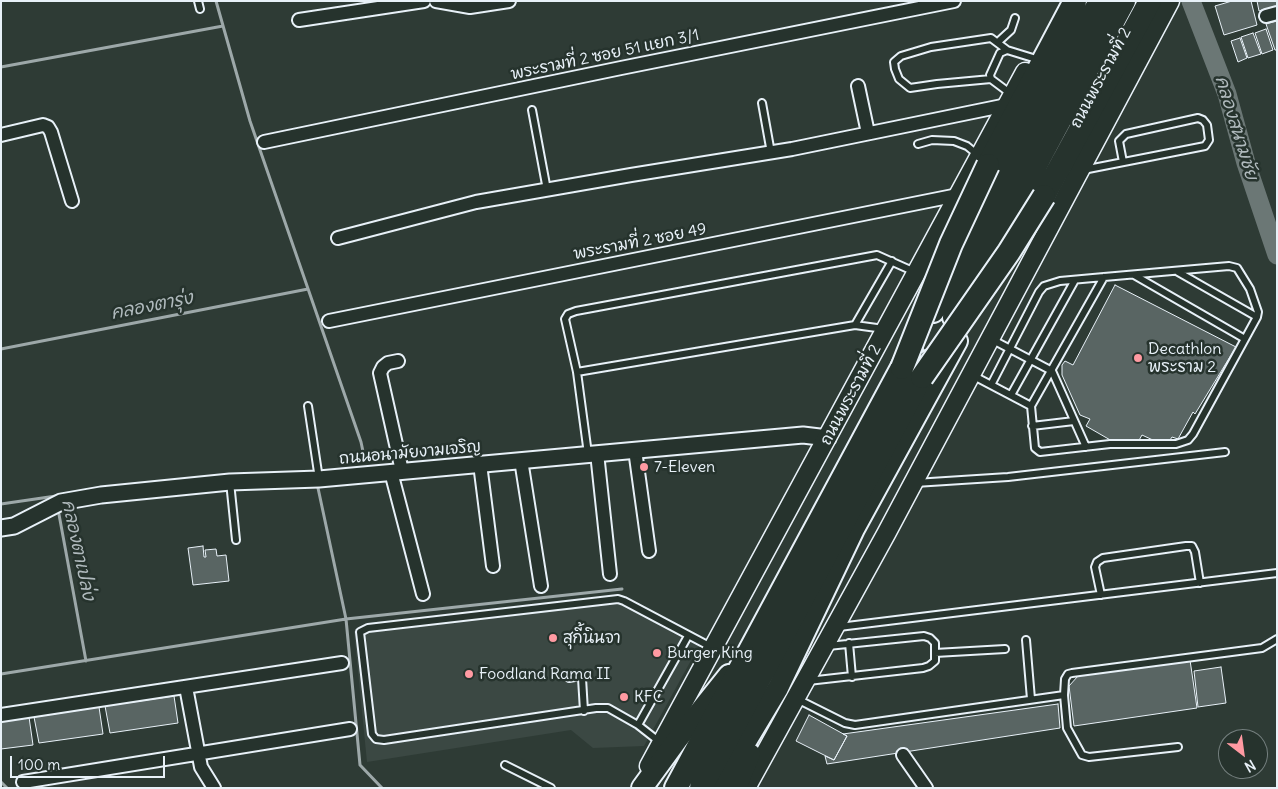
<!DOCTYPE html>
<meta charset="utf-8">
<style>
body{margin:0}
#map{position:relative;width:1278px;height:789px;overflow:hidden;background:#2e3b35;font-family:Delius,sans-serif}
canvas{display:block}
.frame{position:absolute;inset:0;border:2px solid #e8f1f8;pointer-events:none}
.north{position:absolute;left:1218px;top:729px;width:50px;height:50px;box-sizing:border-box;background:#26332d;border:1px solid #747f7e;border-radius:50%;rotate:150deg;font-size:14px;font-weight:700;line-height:20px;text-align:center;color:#e8f1f8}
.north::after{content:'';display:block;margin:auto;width:18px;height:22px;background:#ff9aa2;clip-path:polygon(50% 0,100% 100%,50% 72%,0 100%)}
.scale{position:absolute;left:10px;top:756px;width:155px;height:22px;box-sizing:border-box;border:2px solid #e8f1f8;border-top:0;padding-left:6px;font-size:15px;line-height:18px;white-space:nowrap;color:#e8f1f8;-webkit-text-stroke:4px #26332d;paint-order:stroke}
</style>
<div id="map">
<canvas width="1278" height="789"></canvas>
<div class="frame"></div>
<div class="north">N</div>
<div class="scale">100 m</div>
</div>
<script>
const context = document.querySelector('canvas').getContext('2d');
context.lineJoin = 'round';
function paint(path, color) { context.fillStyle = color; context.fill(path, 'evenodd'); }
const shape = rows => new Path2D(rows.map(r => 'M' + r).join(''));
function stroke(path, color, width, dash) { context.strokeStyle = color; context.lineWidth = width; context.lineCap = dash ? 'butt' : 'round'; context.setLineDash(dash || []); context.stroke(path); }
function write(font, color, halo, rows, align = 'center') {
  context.font = font + ' Delius,"Playpen Sans Thai",sans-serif'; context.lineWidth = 5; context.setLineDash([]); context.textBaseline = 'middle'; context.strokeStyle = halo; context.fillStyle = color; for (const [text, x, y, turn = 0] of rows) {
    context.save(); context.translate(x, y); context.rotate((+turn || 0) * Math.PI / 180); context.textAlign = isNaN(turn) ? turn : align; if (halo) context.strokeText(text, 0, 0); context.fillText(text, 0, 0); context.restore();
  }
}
const built = shape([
 [620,601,700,644,644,746,593,748,571,730,367,762,354,631]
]);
const stream = shape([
 [216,1,250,121,361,442,365,461],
 [1,67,223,26],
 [1,349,308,289],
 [318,488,346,619,360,765,382,788],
 [1,504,56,496,57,500],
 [58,509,86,661],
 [1,674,346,619,622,589],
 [1,782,7,788]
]);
const river = shape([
 [1191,1,1227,94,1246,163,1277,255]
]);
const building = shape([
 [1232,1,1251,1,1257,25,1224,35,1215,6,1232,1],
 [1257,1,1277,1,1277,6,1259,11,1257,1],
 [1277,21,1277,50,1275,50,1266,24,1277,21],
 [1266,29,1273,50,1262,54,1255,33,1266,29],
 [1253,33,1261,54,1248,58,1241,37,1253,33],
 [1240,38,1247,58,1238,62,1231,41,1240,38],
 [1115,285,1236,347,1195,414,1193,412,1178,439,1172,437,1170,440,1163,442,1155,441,1142,435,1138,442,1112,441,1086,426,1090,419,1080,415,1062,375,1062,365,1065,361,1073,365,1115,285],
 [203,546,204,557,206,557,205,550,216,549,217,556,226,555,229,581,193,585,188,548,203,546],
 [1190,660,1197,708,1074,726,1069,686,1078,676,1190,660],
 [1221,667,1226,703,1198,707,1194,671,1221,667],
 [174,696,178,723,110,733,105,706,174,696],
 [1058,704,1060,728,827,764,825,756,834,760,847,736,843,734,1058,704],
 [99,707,103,734,39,743,34,717,99,707],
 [809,715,847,736,834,760,796,741,809,715],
 [29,717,33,745,1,749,1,722,29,717]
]);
const service = shape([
 [198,1,200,9],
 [998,42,1011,30,1015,18],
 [991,79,937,84,910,88,899,79,895,69,894,62,901,56,931,47,991,38,1007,50],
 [1011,94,991,79,990,75,1000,53,1007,50,1033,58],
 [762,103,771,153],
 [532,110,547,190],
 [918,144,932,140,954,141,967,146,978,155],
 [1083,170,1205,146,1209,140,1207,125,1203,120,1198,118,1126,134,1119,141,1123,162],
 [1178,272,1257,317],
 [1134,275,1245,339],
 [855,325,892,261],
 [991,339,1052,371,1086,447],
 [577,372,855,325,884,329],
 [972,375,1031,406],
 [991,385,1039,292,1044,286,1060,281,1104,277,1229,266,1237,268,1250,289,1258,312,1257,317,1193,434,1188,440,1176,444,1110,444,1040,452,1035,448,1031,406,1104,277],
 [1011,395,1075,280],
 [308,406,319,479],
 [1032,426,1074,421],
 [588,454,577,372,565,319,568,314,576,311,877,255,915,272],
 [230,482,236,540],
 [915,483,1008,477,1225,452],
 [1101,595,1095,567,1097,562,1103,558,1186,546,1192,546,1195,552,1200,583],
 [839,627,1277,573],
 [1026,640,1031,699],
 [849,643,852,677],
 [935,653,1005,649],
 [569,678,580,676,582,678,584,711],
 [808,681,923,668,929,666,935,661,935,643,930,638,924,636,828,646],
 [1064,695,1065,679,1068,674,1072,673,1262,648,1277,639],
 [797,699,845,723,855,725,1064,695,1067,728,1082,755,1089,757,1178,747],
 [638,725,688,636],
 [661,743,638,725,608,708,596,708,384,740,376,739,372,734,360,632,368,628,618,599,624,601,711,647],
 [505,765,551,788]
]);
const minor = shape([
 [436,1,470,7,509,1],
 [1266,16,1277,13],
 [299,20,424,1],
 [858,86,868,133],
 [1,135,43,125,48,127,51,132,72,201],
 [264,142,621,68,954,1],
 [338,238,476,202,631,175,792,149,1007,105],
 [329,321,958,195],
 [398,361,388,363,383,367,380,373,402,471],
 [635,450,649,551],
 [597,453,610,574],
 [521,460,541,586],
 [480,464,493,566],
 [391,472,423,594],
 [186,687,201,767,214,788],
 [1,715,342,663],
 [903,755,926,788],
 [23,782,350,729]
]);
const tertiary = shape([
 [1,528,14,526,61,502,101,495,230,482,319,479,803,435,828,438]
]);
const secondary = shape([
 [649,766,1025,72],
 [746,788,886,534,1170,1]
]);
const trunk = shape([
 [642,788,677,740,729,675],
 [718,788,778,688,854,529,957,341],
 [736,788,750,754]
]);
const motorway = shape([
 [988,165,1075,1],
 [1044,196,1150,1],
 [933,311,1100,1],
 [954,317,1124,1],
 [676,788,911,351],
 [701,788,930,361]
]);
const motorwayBridge = shape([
 [902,368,951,244,988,165],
 [922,377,1009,252,1044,196]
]);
const markers = [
 [1138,358,5,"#ff9aa2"],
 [644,467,5,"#ff9aa2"],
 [553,638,5,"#ff9aa2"],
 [657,653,5,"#ff9aa2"],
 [469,674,5,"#ff9aa2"],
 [624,697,5,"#ff9aa2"]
];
const streetNames = [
 ["พระรามที่ 2 ซอย 51 แยก 3/1",605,55,-12],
 ["ถนนพระรามที่ 2",1101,78,-62],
 ["พระรามที่ 2 ซอย 49",640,242,-11],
 ["ถนนพระรามที่ 2",851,395,-62],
 ["ถนนอนามัยงามเจริญ",410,453,-5]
];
const poiNames = [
 ["Decathlon",1148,349],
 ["พระราม 2",1148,367],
 ["7-Eleven",654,467],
 ["สุกี้นินจา",563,638],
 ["Burger King",667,653],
 ["Foodland Rama II",479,674],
 ["KFC",634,697]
];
const waterNames = [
 ["คลองสนามชัย",1236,128,73],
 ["คลองตารุ่ง",152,306,-11],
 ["คลองตาเปล่ง",78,550,78]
];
paint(built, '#3b4843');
stroke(stream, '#9da8a9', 3);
stroke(river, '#6b7775', 19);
paint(building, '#596563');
stroke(building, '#e8f1f8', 1);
stroke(service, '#e8f1f8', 10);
stroke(minor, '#e8f1f8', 16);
stroke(tertiary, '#e8f1f8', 19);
stroke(secondary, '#e8f1f8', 21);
stroke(trunk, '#e8f1f8', 24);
stroke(motorway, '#e8f1f8', 26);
stroke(service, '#26332d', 6);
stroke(minor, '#26332d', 12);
stroke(tertiary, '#26332d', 15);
stroke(secondary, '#26332d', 18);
stroke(trunk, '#26332d', 20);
stroke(motorway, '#26332d', 22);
stroke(motorwayBridge, '#e8f1f8', 26, []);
stroke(motorwayBridge, '#26332d', 22);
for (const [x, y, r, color] of markers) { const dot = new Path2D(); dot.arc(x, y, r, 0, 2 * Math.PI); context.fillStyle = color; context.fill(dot); stroke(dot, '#26332d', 2); }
write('16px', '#e8f1f8', '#26332d', streetNames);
write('16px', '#e8f1f8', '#26332d', poiNames, 'left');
write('italic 18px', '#b0babd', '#26332d', waterNames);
</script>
